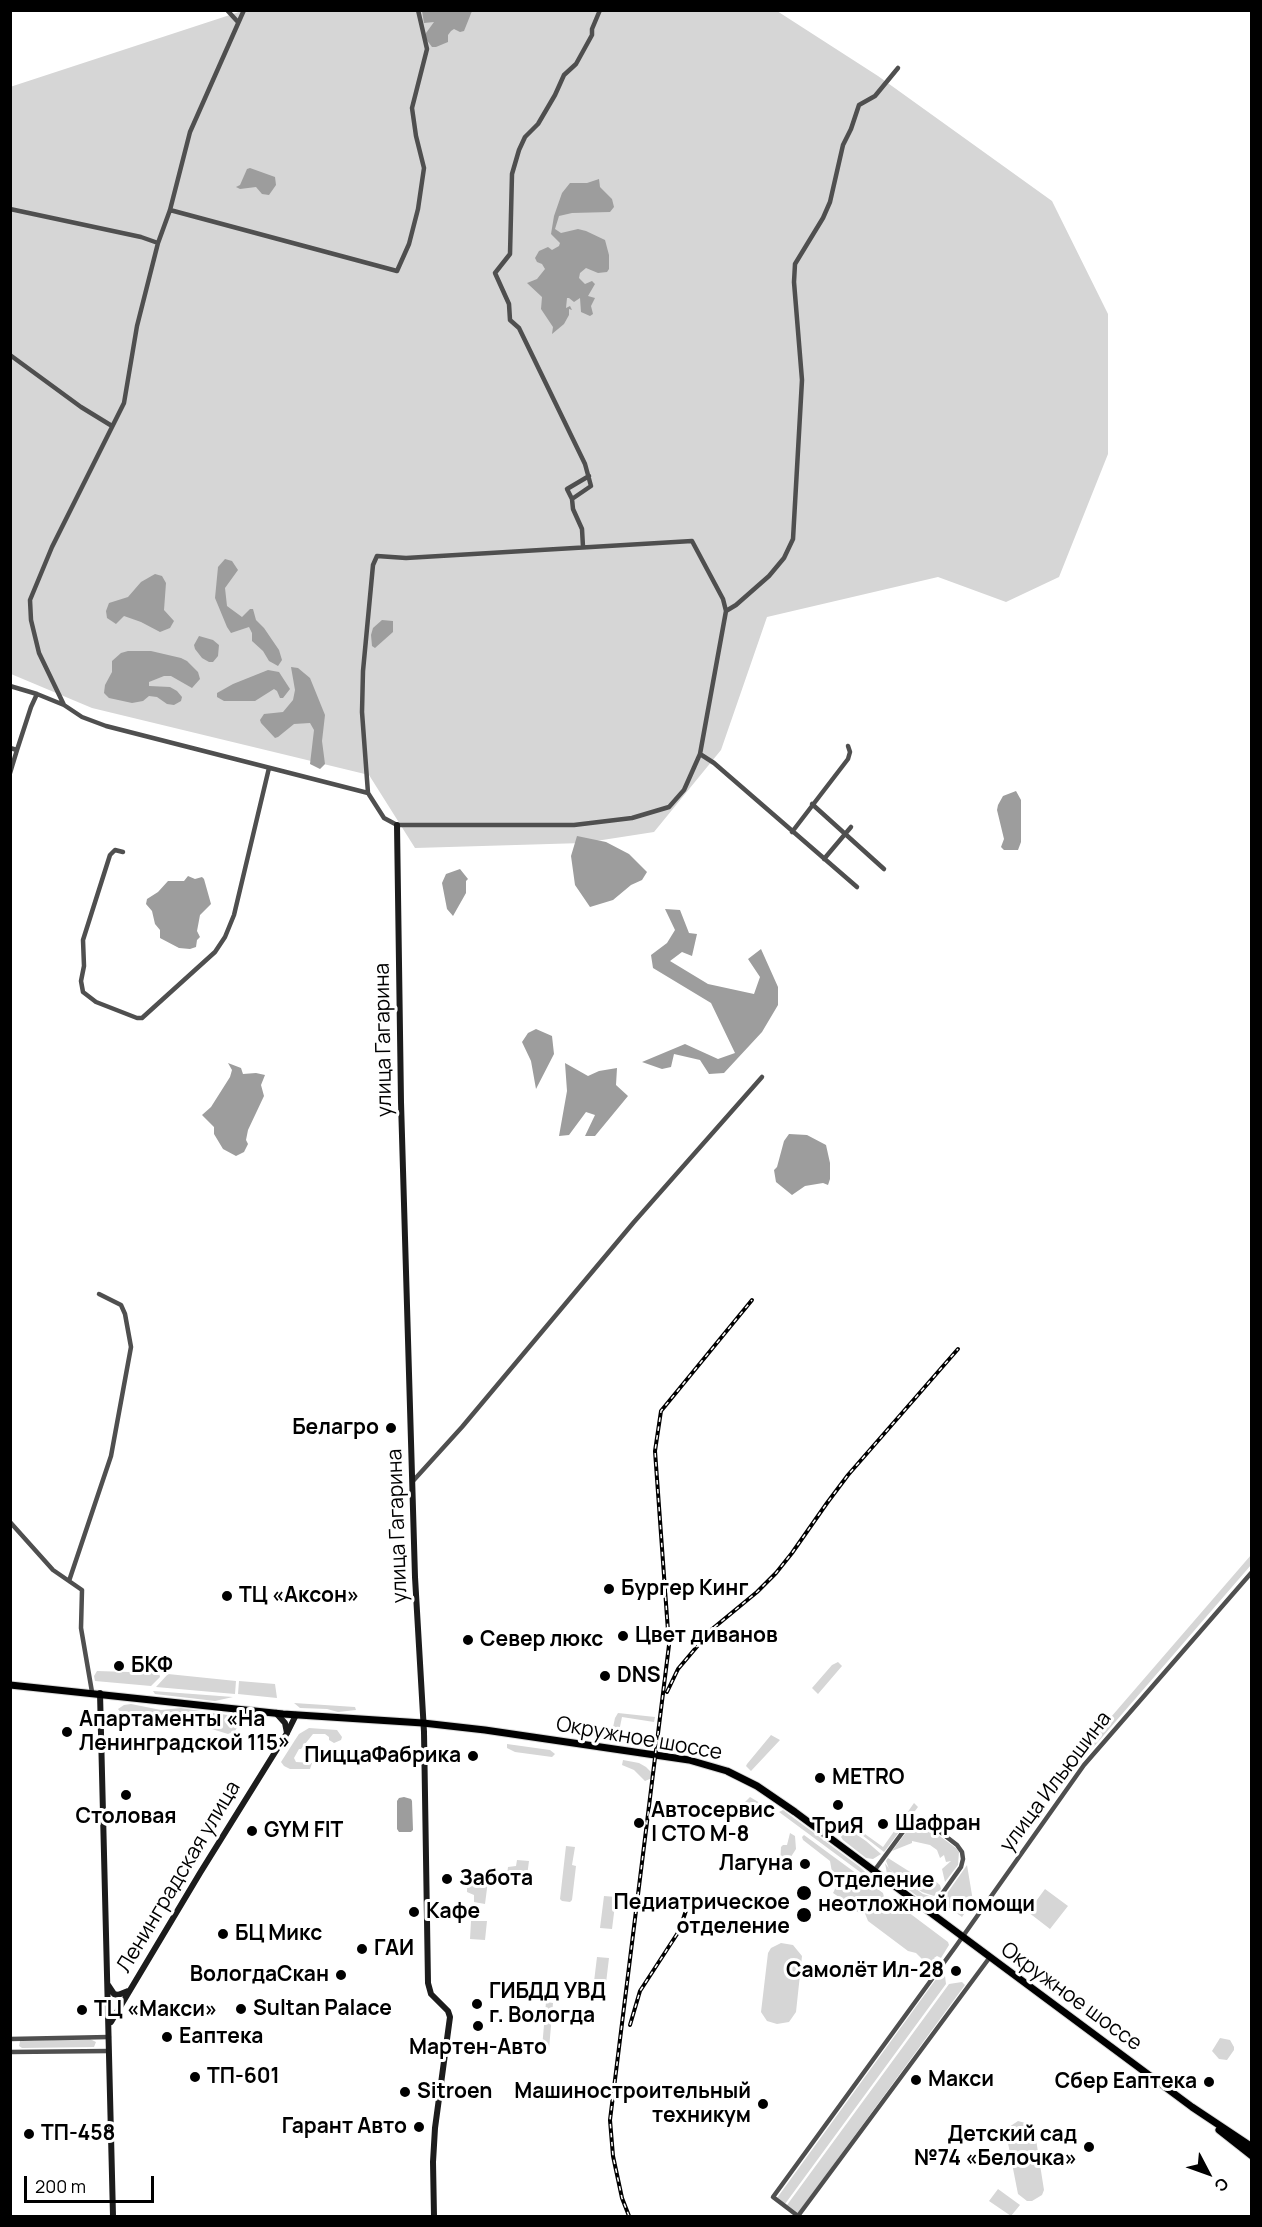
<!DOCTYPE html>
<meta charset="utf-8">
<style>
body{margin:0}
#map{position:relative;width:1262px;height:2227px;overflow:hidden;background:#fff;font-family:Manrope,sans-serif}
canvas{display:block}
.frame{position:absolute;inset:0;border:12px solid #000;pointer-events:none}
.north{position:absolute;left:1178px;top:2143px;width:60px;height:60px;-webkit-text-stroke:4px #fff;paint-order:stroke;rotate:131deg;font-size:16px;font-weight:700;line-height:24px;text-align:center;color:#000}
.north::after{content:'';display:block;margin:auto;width:21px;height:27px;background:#000;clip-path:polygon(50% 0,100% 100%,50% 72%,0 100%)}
.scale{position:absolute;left:24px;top:2176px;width:130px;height:27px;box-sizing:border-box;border:3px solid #000;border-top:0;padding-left:8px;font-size:18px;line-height:21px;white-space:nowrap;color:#000;-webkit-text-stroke:4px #fff;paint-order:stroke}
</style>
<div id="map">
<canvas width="1262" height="2227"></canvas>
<div class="frame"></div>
<div class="north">С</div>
<div class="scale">200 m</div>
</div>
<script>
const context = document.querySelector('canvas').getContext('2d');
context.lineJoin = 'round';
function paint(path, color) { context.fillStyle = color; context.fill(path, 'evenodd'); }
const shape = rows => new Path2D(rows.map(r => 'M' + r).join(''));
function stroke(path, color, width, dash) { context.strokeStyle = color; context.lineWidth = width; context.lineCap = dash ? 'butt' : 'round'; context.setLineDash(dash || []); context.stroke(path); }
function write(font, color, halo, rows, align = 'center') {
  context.font = font + ' Manrope,sans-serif'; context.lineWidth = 6; context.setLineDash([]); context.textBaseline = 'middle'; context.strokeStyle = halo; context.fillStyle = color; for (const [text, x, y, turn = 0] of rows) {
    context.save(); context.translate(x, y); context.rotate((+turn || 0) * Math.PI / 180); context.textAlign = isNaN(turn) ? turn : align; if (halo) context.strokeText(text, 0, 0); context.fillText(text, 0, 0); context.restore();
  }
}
const green = shape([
 [242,11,777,11,878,76,1052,201,1108,314,1108,454,1059,577,1006,602,938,577,767,617,721,750,654,832,583,843,415,848,369,775,92,708,11,674,10,87],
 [1251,1555,1251,1565,1084,1758,1079,1754],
 [838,1662,842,1666,818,1694,812,1688,832,1665],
 [97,1671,159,1673,160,1677,151,1686,95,1681,94,1676],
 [168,1674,236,1681,235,1694,156,1687],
 [239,1681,275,1684,277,1698,238,1694],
 [153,1691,233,1697,215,1701,155,1694],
 [294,1703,355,1707,356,1710,338,1712,327,1709,300,1708],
 [131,1704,161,1710,181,1708,234,1716,239,1720,239,1724,235,1731,228,1734,199,1725,145,1722,137,1715,121,1713,118,1709,124,1705],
 [618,1713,655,1717,654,1722,622,1717,617,1741,604,1739,602,1737,611,1737,615,1718],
 [309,1728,337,1730,342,1737,341,1740,334,1743,329,1740,329,1737,325,1734,313,1734,301,1749,299,1749,294,1758,296,1762,312,1763,310,1769,290,1769,284,1766,281,1762,295,1740,299,1734],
 [771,1735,780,1740,751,1771,746,1766,747,1764],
 [507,1744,550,1750,555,1754,552,1757,515,1752,507,1748],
 [623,1760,639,1763,646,1767,652,1773,652,1778,645,1781,634,1770,622,1765],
 [750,1797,765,1806,763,1813,754,1807,740,1809,726,1806,727,1802,730,1802,743,1804],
 [914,1803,918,1807,884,1852,849,1825,851,1824,883,1847],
 [783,1810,860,1867,883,1889,779,1812],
 [922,1823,956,1848,959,1852,958,1865,945,1882,942,1869,951,1861,946,1862,944,1855,940,1858,937,1850,930,1845,912,1841,912,1843,892,1851,911,1826],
 [847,1828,866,1841,881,1854,873,1859,866,1858,843,1840,841,1837],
 [790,1833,795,1836,796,1849,785,1866,780,1867,781,1847,783,1845,787,1845],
 [804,1835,883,1893,884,1897,896,1903,948,1942,949,1945,941,1958,937,1956,934,1958,938,1962,934,1968,932,1969,916,1953,908,1951,868,1921,864,1911,859,1913,855,1910,854,1903,842,1899,833,1893,838,1883,846,1887,849,1885,847,1877,843,1875,833,1878,830,1861,803,1840,802,1837],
 [566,1846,575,1847,572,1865,576,1866,572,1900,570,1902,562,1901,560,1899],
 [888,1858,926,1882,934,1880,940,1885,941,1889,934,1896,922,1892,889,1869,886,1861],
 [517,1860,529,1861,526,1884,506,1882,508,1867,516,1866],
 [885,1863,890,1870,923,1894,933,1897,926,1899,917,1896,887,1874],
 [967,1865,973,1901,962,1917,941,1902],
 [467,1873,489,1873,485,1904,474,1902,474,1895,467,1892],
 [1045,1889,1068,1906,1050,1929,1028,1912],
 [604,1896,616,1897,612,1929,600,1928],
 [471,1921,487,1921,485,1940,470,1939],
 [781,1943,793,1945,802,1956,796,2012,789,2022,777,2024,767,2021,761,2012,768,1953,771,1948],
 [597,1957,609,1958,604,2000,592,1998],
 [944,1968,946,1984,785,2204,777,2198],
 [962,1982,965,1985,798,2213,787,2205,949,1984],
 [546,2002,553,2003,549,2049,542,2048],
 [1220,2038,1230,2040,1234,2047,1234,2050,1227,2060,1219,2059,1212,2051],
 [90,2039,96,2042,94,2047,22,2048,19,2046,20,2041],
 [1018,2121,1029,2124,1035,2133,1044,2190,1042,2195,1032,2201,1027,2201,1018,2194,1007,2138,1009,2127],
 [998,2189,1020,2205,1011,2216,989,2201]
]);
const water = shape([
 [422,11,472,11,464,31,460,32,454,29,451,31,448,35,448,42,436,47,432,47,426,39,426,33,434,22,424,23],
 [250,168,275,177,276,185,269,195,262,194,256,187,240,189,236,187,240,185,247,169],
 [599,179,600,187,612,199,614,207,610,212,572,213,559,216,555,229,561,233,578,229,586,231,605,240,609,255,609,269,607,272,598,273,586,268,580,273,579,278,585,284,592,281,595,284,588,296,595,298,591,306,593,314,590,316,581,312,580,298,574,302,569,298,567,298,566,308,570,306,572,310,569,309,569,315,564,324,552,334,553,327,541,309,542,297,527,283,537,279,545,269,542,264,537,262,535,258,539,251,548,247,552,250,559,246,560,243,551,234,554,216,562,193,570,183,587,183],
 [225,559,232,561,238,570,225,588,227,606,242,617,250,609,253,609,256,620,264,628,279,650,282,660,278,666,269,661,263,651,252,641,252,633,249,627,231,633,227,627,215,598,218,567],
 [155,574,162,576,166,583,164,610,174,621,170,628,160,632,141,622,124,616,116,624,107,618,106,611,109,603,128,597,141,582],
 [382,620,393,621,393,632,375,648,372,646,371,635,373,628],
 [199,636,213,640,219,645,218,656,213,662,209,662,202,658,195,649,194,645],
 [128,651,151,651,181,658,187,661,198,672,200,679,192,688,171,676,164,676,149,682,149,686,170,687,177,691,182,697,181,701,174,705,167,704,157,697,149,696,143,701,132,703,109,698,104,693,105,685,112,672,112,661,121,653],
 [291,667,298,668,310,678,325,715,322,741,325,764,320,769,310,764,314,730,310,723,294,724,278,737,275,738,261,723,260,720,264,714,283,712,293,700,295,690],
 [268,670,279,672,290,689,283,698,280,698,277,691,274,689,255,701,224,701,217,697,217,693,233,684],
 [1016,791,1021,800,1021,842,1018,850,1004,850,1001,847,1004,839,997,810,998,805,1003,796],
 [577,836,606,842,629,854,647,872,642,880,631,885,613,900,590,907,575,885,571,856],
 [460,869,468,879,466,881,466,893,453,916,447,909,442,883,446,874],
 [188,876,195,879,202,877,204,879,211,904,200,915,197,931,200,937,197,940,196,947,190,949,179,948,160,938,160,930,155,924,152,911,146,904,147,899,158,892,168,881,184,881],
 [665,909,680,910,689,933,697,934,692,956,682,952,670,961,708,984,754,994,760,977,748,959,761,949,778,987,778,1005,762,1032,724,1073,709,1074,700,1060,674,1054,671,1067,662,1069,642,1062,685,1044,718,1059,735,1053,711,1003,653,968,651,955,667,943,675,930],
 [536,1029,552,1036,554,1054,536,1089,531,1061,522,1042,528,1033],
 [228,1063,241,1068,243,1074,256,1073,265,1075,261,1085,264,1096,248,1130,246,1140,248,1144,244,1152,236,1156,223,1149,214,1134,214,1127,202,1115,211,1107,230,1077,232,1070],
 [565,1063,588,1076,599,1071,617,1068,616,1085,628,1096,595,1136,585,1136,595,1115,586,1112,569,1135,559,1136,567,1091],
 [789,1134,807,1135,826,1145,830,1163,830,1179,828,1185,823,1183,805,1186,792,1195,776,1182,774,1170,777,1167,784,1141],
 [404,1797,411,1799,412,1801,413,1830,411,1832,399,1832,397,1829,397,1801,399,1798]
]);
const street = shape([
 [227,10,237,21],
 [10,209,141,237,158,243],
 [170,210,397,271,409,244,418,209,424,168,416,136,412,108,427,49,418,10],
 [10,355,81,407,112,426],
 [572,499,567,489,589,476],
 [583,547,582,529,573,509,572,499,591,486,585,464,519,328,510,320,509,304,495,273,510,254,512,174,519,150,525,137,538,124,555,95,564,75,576,64,592,35,592,29,600,10],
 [10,686,37,694],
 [64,705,39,653,31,620,30,600,52,547,124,403,137,326,158,243,170,210,190,132,244,10],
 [10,748,17,750,31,707,37,694,64,705,82,717,106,726,368,793,384,818,397,825,574,825,632,818,669,807,684,790,700,754,726,611,736,605,769,576,784,558,793,539,802,380,794,282,795,264,823,218,830,202,843,145,851,129,859,105,875,96,898,68],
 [700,754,714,763,857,887],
 [10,773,17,750],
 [368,793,362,712,363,671,373,565,377,556,406,558,692,541,723,599,726,611],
 [812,804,884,869],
 [792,832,848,759,850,752,848,746],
 [123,852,115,850,110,855,83,940,84,966,81,981,83,992,96,1002,137,1018,142,1018,215,952,225,937,234,915,269,768],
 [824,859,851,827],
 [413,1481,462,1427,634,1222,762,1077],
 [10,1522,53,1570,82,1590,81,1628,92,1692],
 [69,1581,111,1456,131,1347,125,1314,121,1305,99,1294],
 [874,1871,908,1825,917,1819,926,1821,957,1845,962,1852,963,1859,961,1867,929,1912],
 [10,2039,109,2037],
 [10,2052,109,2051],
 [798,2216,773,2197,956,1946,1084,1765,1252,1572],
 [798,2216,990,1957]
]);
const secondary = shape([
 [397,825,401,1102,415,1577,424,1732,428,1983,431,1994,448,2011,450,2017,435,2128,433,2162,434,2216],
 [100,1693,113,2216],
 [276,1713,285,1723,287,1733],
 [108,1985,114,1994,118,1995,128,1991],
 [111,2022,200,1873,287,1733,296,1715]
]);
const primary = shape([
 [10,1685,283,1714,423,1723,485,1730,689,1760,727,1771,757,1786,795,1812,1192,2107,1252,2147],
 [1219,2130,1252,2156]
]);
const rail = shape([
 [667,1692,678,1669,711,1630,757,1592,776,1573,792,1553,827,1503,848,1475,958,1349],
 [630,2025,640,1991,679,1931,690,1899],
 [629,2216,622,2198,613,2156,610,2120,669,1645,655,1451,661,1411,752,1300]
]);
const markers = [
 [391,1428,6,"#000"],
 [609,1589,6,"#000"],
 [227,1596,6,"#000"],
 [623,1636,6,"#000"],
 [468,1640,6,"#000"],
 [119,1666,6,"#000"],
 [605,1676,6,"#000"],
 [67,1732,6,"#000"],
 [473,1756,6,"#000"],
 [820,1778,6,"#000"],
 [126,1795,6,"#000"],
 [838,1805,6,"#000"],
 [639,1823,6,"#000"],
 [883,1824,6,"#000"],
 [252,1831,6,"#000"],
 [805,1864,6,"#000"],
 [447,1879,6,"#000"],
 [804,1893,8,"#000"],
 [414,1912,6,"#000"],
 [804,1915,8,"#000"],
 [223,1934,6,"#000"],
 [362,1949,6,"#000"],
 [956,1971,6,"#000"],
 [341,1975,6,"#000"],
 [477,2004,6,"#000"],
 [241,2009,6,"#000"],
 [82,2010,6,"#000"],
 [478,2026,6,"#000"],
 [167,2037,6,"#000"],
 [195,2077,6,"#000"],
 [916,2080,6,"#000"],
 [1209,2082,6,"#000"],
 [405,2092,6,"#000"],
 [763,2104,6,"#000"],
 [419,2127,6,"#000"],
 [29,2134,6,"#000"],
 [1089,2147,6,"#000"]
];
const streetNames = [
 ["улица Гагарина",384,1040,-91],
 ["улица Гагарина",398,1526,-92],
 ["Окружное шоссе",639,1739,10],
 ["улица Ильюшина",1056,1782,-53],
 ["Ленинградская улица",179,1877,-59],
 ["Окружное шоссе",1071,1997,36]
];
const poiNames = [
 ["Белагро",379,1428,"right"],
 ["Бургер Кинг",621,1589],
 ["ТЦ «Аксон»",239,1596],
 ["Цвет диванов",635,1636],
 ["Север люкс",480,1640],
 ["БКФ",131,1666],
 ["DNS",617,1676],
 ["Апартаменты «На",79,1720],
 ["Ленинградской 115»",79,1744],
 ["ПиццаФабрика",461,1756,"right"],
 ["METRO",832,1778],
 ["Автосервис",651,1811],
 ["| СТО М-8",651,1835],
 ["Столовая",126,1817,"center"],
 ["Шафран",895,1824],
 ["ТриЯ",838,1827,"center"],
 ["GYM FIT",264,1831],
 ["Лагуна",793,1864,"right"],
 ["Забота",459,1879],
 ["Отделение",818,1881],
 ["неотложной помощи",818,1905],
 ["Педиатрическое",790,1903,"right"],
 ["отделение",790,1927,"right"],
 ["Кафе",426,1912],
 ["БЦ Микс",235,1934],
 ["ГАИ",374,1949],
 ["Самолёт Ил-28",944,1971,"right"],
 ["ВологдаСкан",329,1975,"right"],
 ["ГИБДД УВД",489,1992],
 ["г. Вологда",489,2016],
 ["Sultan Palace",253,2009],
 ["ТЦ «Макси»",94,2010],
 ["Еаптека",179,2037],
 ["Мартен-Авто",478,2048,"center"],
 ["ТП-601",207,2077],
 ["Макси",928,2080],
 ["Сбер Еаптека",1197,2082,"right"],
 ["Sitroen",417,2092],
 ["Машиностроительный",751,2092,"right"],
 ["техникум",751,2116,"right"],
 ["Гарант Авто",407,2127,"right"],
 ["ТП-458",41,2134],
 ["Детский сад",1077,2135,"right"],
 ["№74 «Белочка»",1077,2159,"right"]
];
paint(green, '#d6d6d6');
paint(water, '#9d9d9d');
stroke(primary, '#dbdbdb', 9);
stroke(street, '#4f4f4f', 4.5);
stroke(secondary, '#1c1c1c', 6);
stroke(primary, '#000', 7);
stroke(rail, '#000', 4);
stroke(rail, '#fff', 1.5, [4.5]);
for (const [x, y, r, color] of markers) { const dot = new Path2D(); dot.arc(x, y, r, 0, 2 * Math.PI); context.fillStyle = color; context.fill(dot); stroke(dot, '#fff', 2); }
write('21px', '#000', '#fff', streetNames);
write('bold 21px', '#000', '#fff', poiNames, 'left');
</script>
